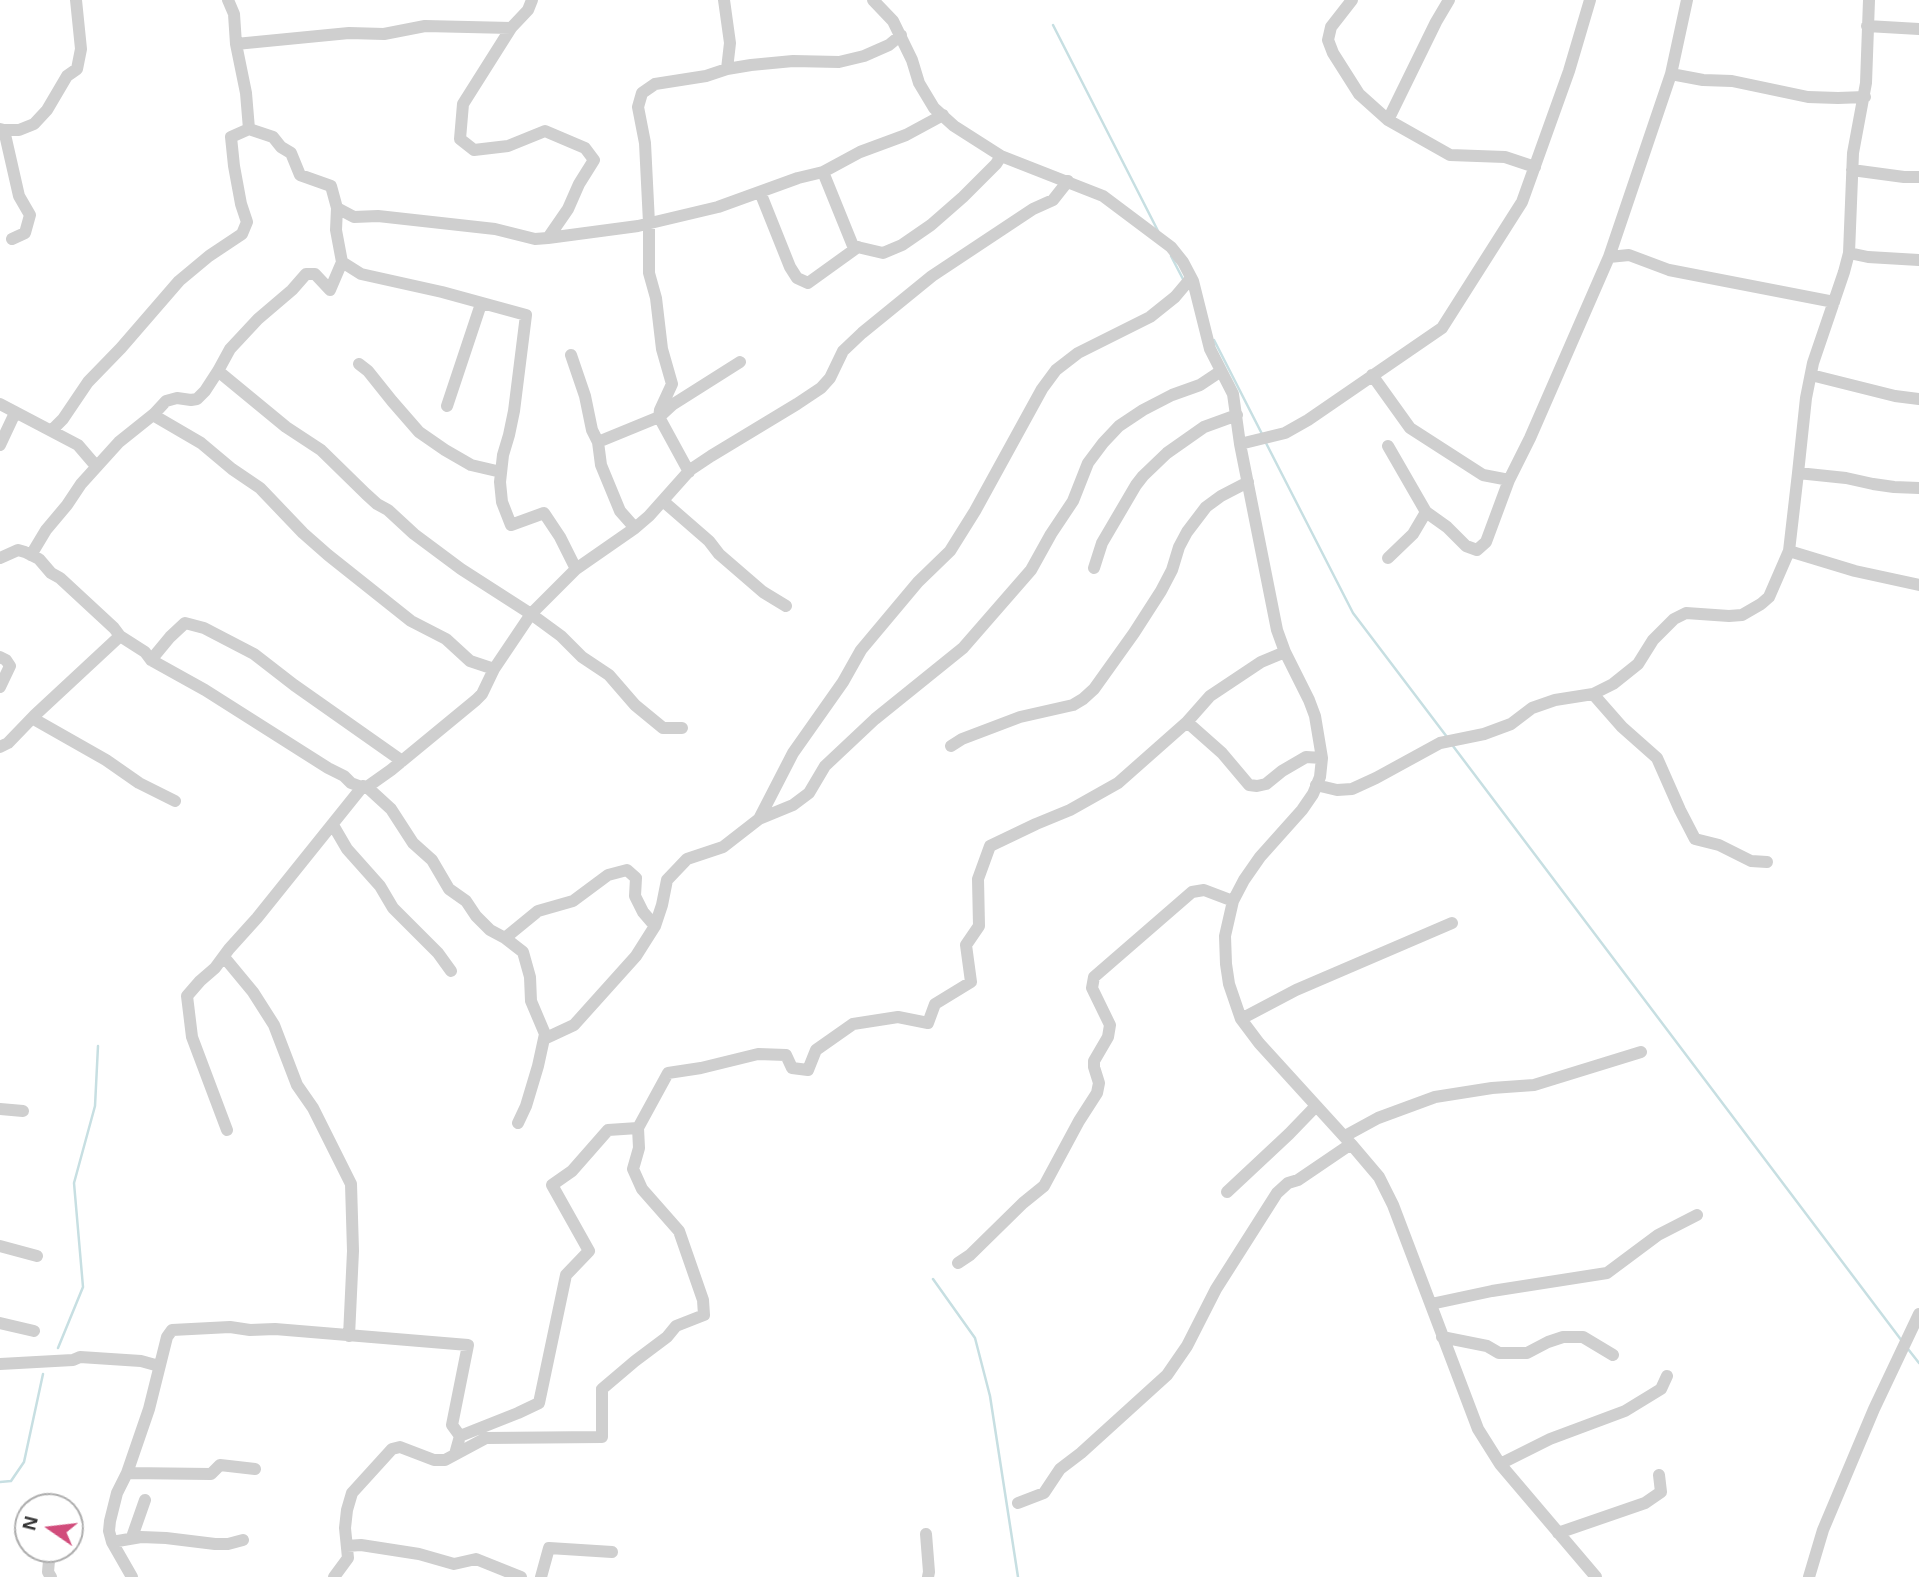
<!DOCTYPE html>
<style>
body{margin:0}
#map{position:relative;width:1919px;height:1577px;overflow:hidden;background:#fff;font-family:Helvetica,sans-serif}
canvas{display:block}
.north{position:absolute;left:14px;top:1493px;width:70px;height:70px;box-sizing:border-box;background:#fff;border:2px solid #adadad;border-radius:50%;rotate:284deg;font-size:19px;font-weight:700;line-height:28px;text-align:center;color:#323232}
.north::after{content:'';display:block;margin:auto;width:24px;height:32px;background:#d14c7b;clip-path:polygon(50% 0,100% 100%,50% 72%,0 100%)}
</style>
<div id="map">
<canvas width="1919" height="1577"></canvas>
<div class="north">N</div>
</div>
<script>
const context = document.querySelector('canvas').getContext('2d');
context.lineJoin = 'round';
const shape = rows => new Path2D(rows.map(r => 'M' + r).join(''));
function stroke(path, color, width, dash) { context.strokeStyle = color; context.lineWidth = width; context.lineCap = dash ? 'butt' : 'round'; context.setLineDash(dash || []); context.stroke(path); }
const stream = shape([
 [1053,25,1158,231],
 [1171,256,1184,281],
 [1214,340,1262,434],
 [1266,443,1353,613,1447,737],
 [1453,746,1902,1341],
 [933,1279,975,1338,990,1396,1018,1577],
 [58,1348,83,1287,74,1183,95,1106,98,1046],
 [1908,1349,1919,1363],
 [0,1482,11,1481,24,1462,43,1374]
]);
const minor = shape([
 [228,0,234,14,236,44,349,33,384,34,425,26,511,28,528,10,532,0],
 [724,0,730,43,727,69],
 [873,0,893,21,912,60,919,83,934,108,954,126,1001,156,1103,196,1171,247,1183,262,1193,281,1210,349,1233,394,1240,444,1277,630,1285,652,1309,700,1315,716,1322,758,1320,777,1313,794,1302,810,1260,857,1244,880,1233,901,1225,936,1226,964,1229,984,1241,1019,1259,1043,1351,1144,1379,1177,1393,1205,1478,1429,1500,1464,1596,1577],
 [1352,0,1331,27,1328,40,1333,53,1359,94,1388,120,1450,155,1505,157,1535,167],
 [1867,26,1919,29],
 [511,28,463,104,460,139,474,150,508,146,545,131,585,148,594,160,579,184,568,209,548,238],
 [236,44,246,93,249,129,273,137,281,147,291,153,300,175,331,186,337,208,354,217,378,216,495,229,535,239,548,238,638,226,718,207,798,178,823,172,860,152,906,135,943,115],
 [1671,74,1703,80,1732,81,1808,97,1838,98,1865,97],
 [1388,120,1436,22,1449,0],
 [0,129,4,130,19,196,30,215,25,233,12,239],
 [4,130,19,130,34,124,47,110,67,76,77,69,81,49,76,0],
 [1852,170,1904,177,1919,177],
 [823,172,853,246,883,253,902,245,931,225,963,197,996,164,1001,156],
 [760,192,790,267,797,278,808,283,858,247],
 [337,208,336,230,342,262,361,274,442,292,526,315,514,411,509,435,503,455,500,482,502,502,511,525,544,513,560,537,576,569],
 [1849,253,1868,257,1919,260],
 [1609,257,1629,255,1669,270,1834,302],
 [571,355,585,396,592,430,598,442,601,465,620,511,635,528],
 [359,364,368,371,392,401,419,432,445,450,471,465,501,472],
 [218,371,286,427,321,450,366,494,377,504,388,510,414,534,461,569,531,614,561,636,582,657,609,675,635,705,663,728,682,728],
 [1372,375,1410,428,1483,475,1509,480],
 [1811,375,1895,396,1919,399],
 [0,404,78,445,96,466],
 [447,406,481,304],
 [153,415,201,443,232,469,260,488,303,533,328,555,411,621,446,639,470,661,494,669],
 [52,430,63,419,88,382,121,348,179,281,209,256,242,234,247,222,241,204,234,166,231,137,249,129],
 [598,442,659,417,672,405,740,362],
 [1240,444,1285,433,1308,420,1442,328,1522,202,1569,71,1590,0],
 [0,445,15,413],
 [689,472,659,417,660,410,672,384,662,349,656,298,649,273,649,223,645,143,638,107,642,93,655,84,706,76,727,69,751,65,793,61,839,62,864,56,889,45,901,35],
 [1798,473,1806,398,1813,363,1844,272,1849,253,1853,153,1866,83,1869,0],
 [663,501,709,541,719,554,763,592,786,606],
 [1426,512,1447,527,1466,546,1477,550,1486,542,1509,480,1530,438,1609,257,1671,74,1687,0],
 [1789,551,1855,571,1919,585],
 [31,555,46,530,67,505,81,484,119,442,154,414,166,401,177,398,191,400,197,399,205,391,218,371,230,349,258,319,292,290,306,274,315,274,330,290,342,262],
 [0,558,18,550,25,552,39,559,51,573,60,578,114,628,120,636,145,652,151,660,205,690,328,768,344,776,351,783,359,786,367,787,391,770,476,700,482,694,494,669,531,614,576,569,635,528,649,516,690,470,711,456,797,404,821,388,830,378,843,351,862,333,932,276,1033,209,1053,200,1068,181],
 [1388,558,1413,534,1426,512,1388,446],
 [1094,568,1102,543,1136,485,1143,476,1167,453,1204,427,1237,415],
 [0,657,6,660,10,666,0,687],
 [151,660,170,637,185,623,204,628,254,654,294,685,402,761],
 [1593,694,1622,727,1657,758,1680,810,1695,839,1719,845,1751,861,1767,862],
 [32,718,106,760,139,783,175,801],
 [1187,722,1222,753,1249,785,1257,786,1266,784,1282,771,1306,757,1322,758],
 [951,746,962,739,1020,717,1073,705,1083,699,1094,689,1134,633,1161,591,1172,570,1179,547,1187,532,1206,507,1221,496,1248,482],
 [0,747,8,743,35,715,120,636],
 [1316,785,1337,790,1352,789,1376,778,1440,743,1484,734,1511,724,1532,708,1555,700,1593,694,1613,684,1638,664,1653,640,1674,619,1686,613,1729,616,1742,615,1761,604,1769,597,1789,551,1798,473,1846,478,1873,484,1894,487,1919,488],
 [367,787,391,809,413,843,432,860,449,889,466,901,476,916,490,930,505,938,523,952,530,977,531,1001,545,1034,538,1066,526,1106,518,1123],
 [759,819,793,753,843,682,861,650,918,582,950,551,975,511,1042,389,1056,370,1078,353,1150,317,1175,297,1191,278],
 [333,825,347,849,380,886,393,908,438,953,451,971],
 [505,938,538,911,573,901,608,875,627,870,636,878,635,896,643,912,655,926],
 [224,957,253,992,274,1025,297,1085,313,1108,351,1184,353,1251,349,1336],
 [1241,1019,1296,990,1452,923],
 [544,1039,574,1025,636,956,655,926,662,905,667,880,687,859,723,847,759,819,793,805,809,793,825,766,875,719,963,648,1031,570,1051,534,1073,501,1088,463,1103,443,1119,426,1143,410,1172,395,1200,385,1221,371],
 [0,1109,23,1111],
 [227,1130,192,1037,187,996,200,981,215,968,229,949,257,918,363,786],
 [1345,1136,1378,1118,1435,1097,1492,1088,1534,1085,1641,1052],
 [1227,1192,1289,1134,1316,1106],
 [0,1246,37,1256],
 [958,1263,970,1255,1023,1203,1044,1186,1079,1121,1097,1093,1099,1083,1094,1067,1094,1061,1108,1037,1110,1025,1092,988,1094,977,1192,892,1204,890,1233,901],
 [1431,1304,1492,1291,1607,1273,1658,1235,1697,1215],
 [0,1323,34,1331],
 [1442,1337,1487,1346,1499,1353,1527,1353,1548,1342,1563,1337,1583,1337,1613,1355],
 [0,1364,73,1360,80,1357,141,1361,159,1366],
 [455,1454,460,1436,518,1413,539,1403,566,1275,589,1251,552,1185,572,1171,608,1130,638,1128,668,1073,701,1068,758,1054,786,1055,792,1068,808,1070,816,1050,853,1024,898,1017,928,1023,935,1004,971,982,966,945,979,926,978,879,990,846,1036,824,1070,810,1118,783,1187,722,1210,696,1261,662,1285,652],
 [1500,1464,1550,1439,1625,1411,1661,1389,1667,1376],
 [127,1473,211,1474,220,1465,255,1469],
 [1018,1503,1044,1493,1060,1469,1081,1453,1167,1375,1187,1346,1216,1289,1277,1193,1288,1183,1298,1180,1351,1144],
 [1558,1533,1645,1503,1661,1492,1659,1475],
 [926,1534,929,1572,928,1577],
 [132,1537,145,1500],
 [112,1542,141,1537,166,1538,215,1544,228,1544,243,1540],
 [347,1546,361,1545,419,1554,454,1564,476,1559,521,1577],
 [50,1549,48,1572,51,1577],
 [132,1577,112,1542,109,1531,110,1521,117,1493,127,1473,149,1409,167,1337,172,1330,230,1327,250,1330,275,1329,468,1345,452,1425,460,1436],
 [334,1577,348,1558,345,1528,347,1510,352,1493,392,1449,400,1447,434,1460,445,1460,486,1438,602,1437,602,1389,635,1361,667,1337,676,1326,704,1315,703,1300,679,1231,642,1189,633,1169,639,1148,638,1128],
 [541,1577,549,1548,612,1552],
 [1809,1577,1823,1530,1874,1409,1919,1314]
]);
stroke(stream, '#c7dfe2', 2.5);
stroke(minor, '#cfcfcf', 12);
</script>
